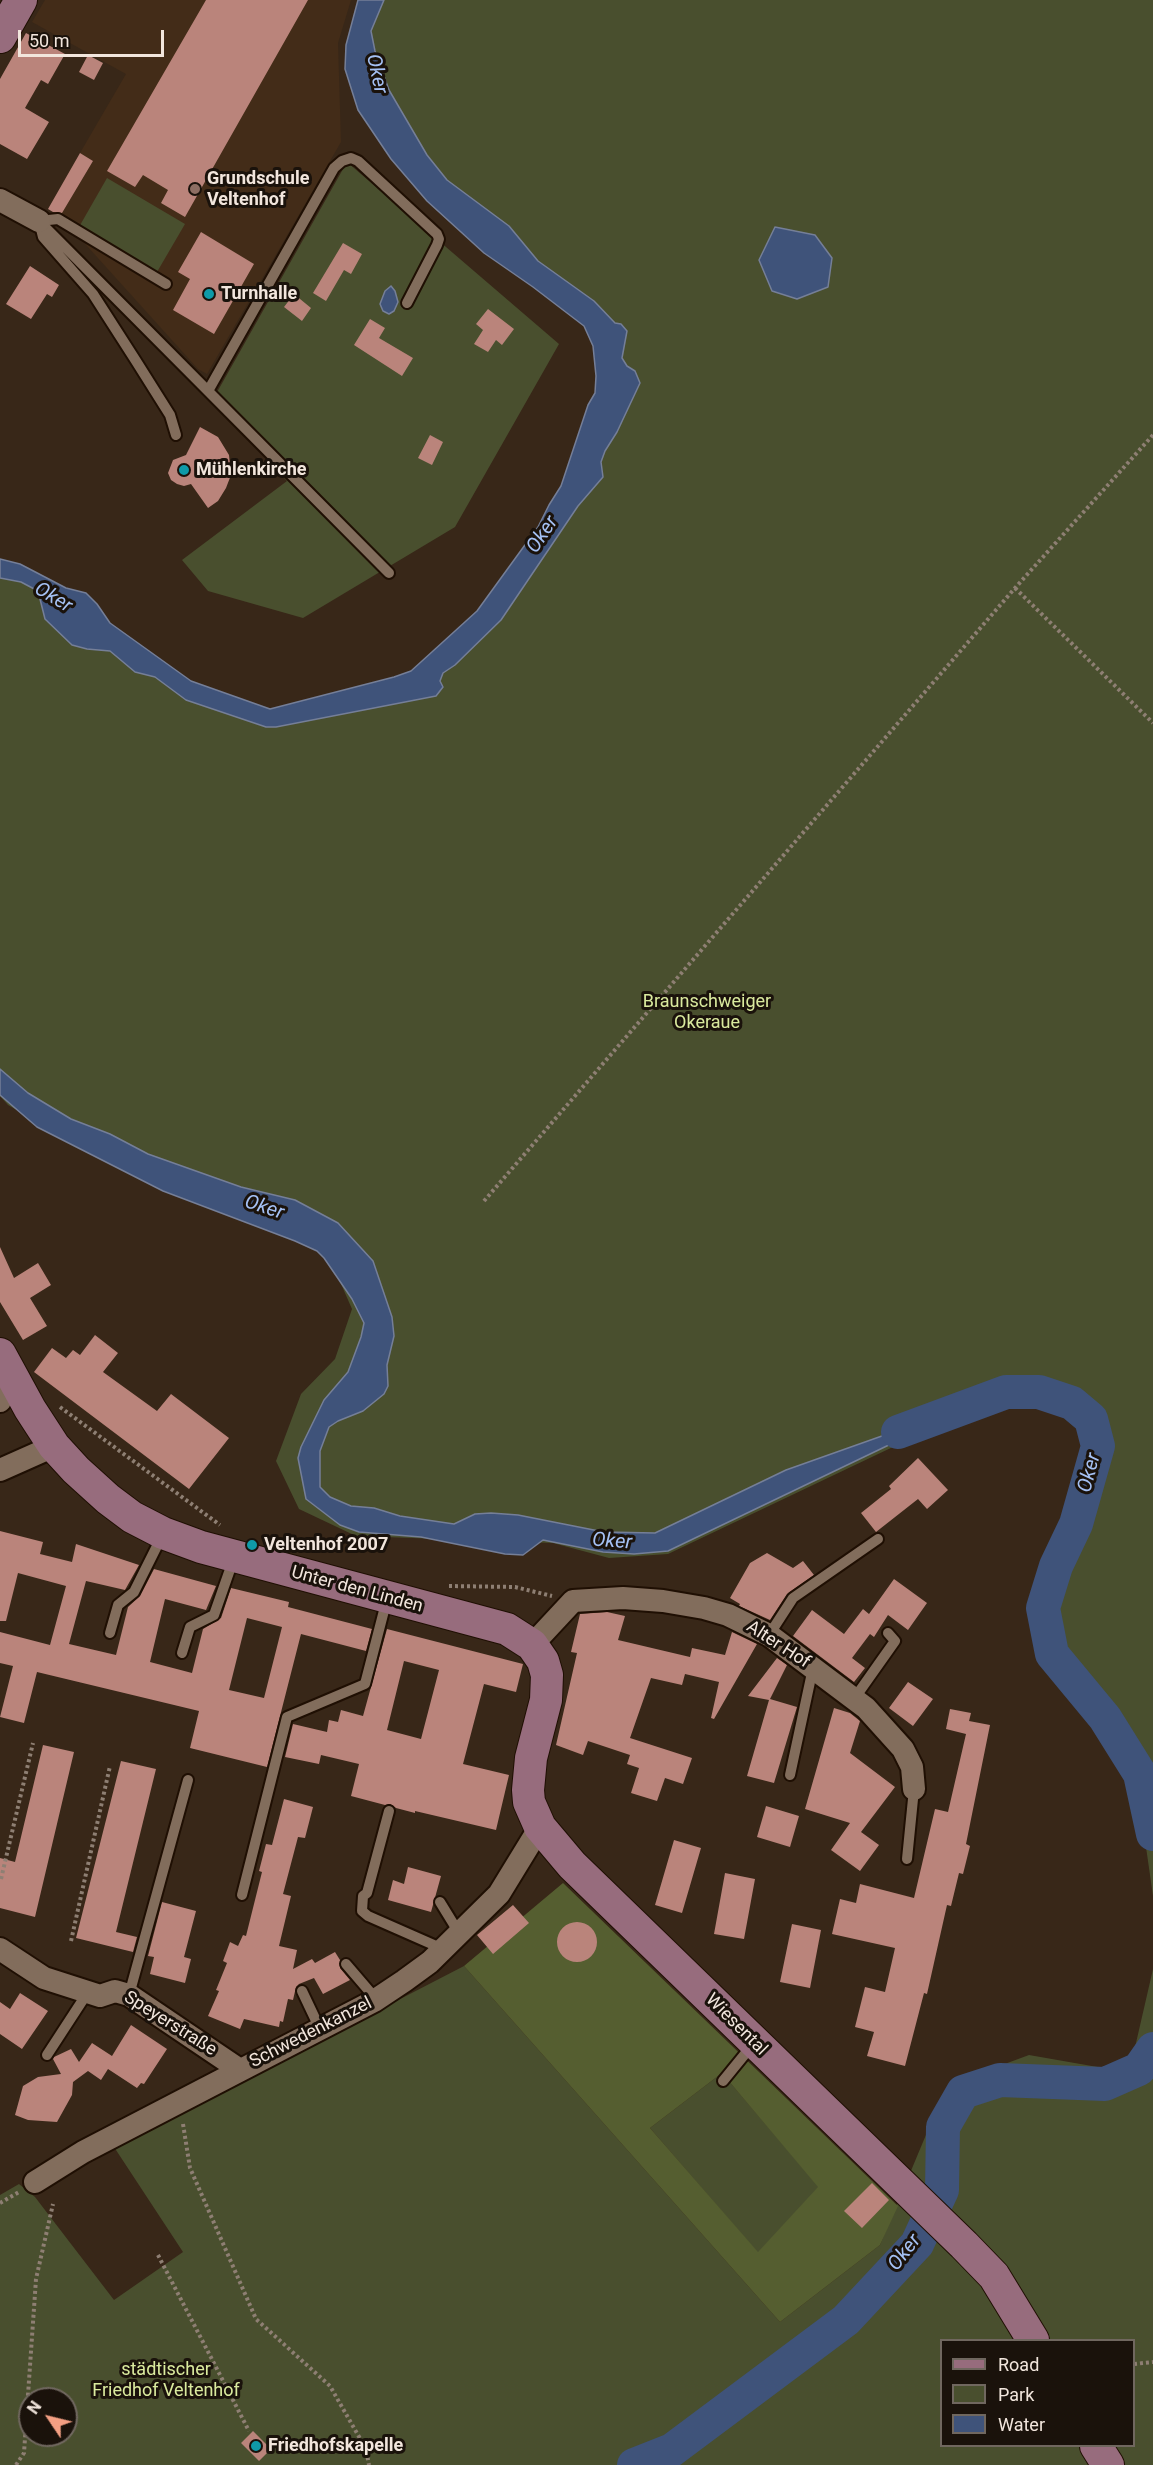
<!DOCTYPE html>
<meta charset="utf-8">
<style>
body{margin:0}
#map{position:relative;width:1153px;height:2465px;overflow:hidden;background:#382718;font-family:Roboto,sans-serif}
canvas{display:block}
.legend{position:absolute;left:940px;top:2339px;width:195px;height:108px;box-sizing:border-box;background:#1a120b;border:2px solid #70675f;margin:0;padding:8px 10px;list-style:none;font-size:18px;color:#f2e6dd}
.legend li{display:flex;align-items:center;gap:12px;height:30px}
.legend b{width:30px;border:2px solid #70675f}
.north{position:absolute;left:18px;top:2387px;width:60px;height:60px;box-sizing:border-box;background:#1a120b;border:2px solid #70675f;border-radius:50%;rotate:305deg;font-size:16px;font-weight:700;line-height:24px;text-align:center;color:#f2e6dd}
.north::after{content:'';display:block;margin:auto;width:21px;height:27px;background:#f39f83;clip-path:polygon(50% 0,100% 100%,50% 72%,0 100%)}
.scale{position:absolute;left:18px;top:30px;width:146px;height:27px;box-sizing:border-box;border:3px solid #f2e6dd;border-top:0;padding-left:8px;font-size:18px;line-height:21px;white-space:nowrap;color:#f2e6dd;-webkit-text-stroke:4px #1a120b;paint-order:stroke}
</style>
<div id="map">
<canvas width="1153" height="2465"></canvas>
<ul class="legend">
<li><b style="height:8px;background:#976c7d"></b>Road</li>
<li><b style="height:16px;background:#494f2e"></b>Park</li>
<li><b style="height:16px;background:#3f537a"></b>Water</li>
</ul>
<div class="north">N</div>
<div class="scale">50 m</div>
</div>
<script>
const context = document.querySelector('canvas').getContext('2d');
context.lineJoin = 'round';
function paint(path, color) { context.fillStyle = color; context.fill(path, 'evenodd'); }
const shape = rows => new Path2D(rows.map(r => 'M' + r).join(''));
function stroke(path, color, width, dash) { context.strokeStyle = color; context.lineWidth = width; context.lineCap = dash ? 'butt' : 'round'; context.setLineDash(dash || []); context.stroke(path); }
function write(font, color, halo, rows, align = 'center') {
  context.font = font + ' Roboto,sans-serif'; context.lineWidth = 6; context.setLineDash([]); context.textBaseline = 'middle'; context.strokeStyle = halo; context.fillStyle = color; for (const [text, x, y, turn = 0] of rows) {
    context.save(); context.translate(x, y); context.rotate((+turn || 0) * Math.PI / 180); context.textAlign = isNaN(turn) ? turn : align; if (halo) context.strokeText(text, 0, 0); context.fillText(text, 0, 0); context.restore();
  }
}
const built = shape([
 [45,0,351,0,338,43,341,142,207,374,198,369,60,216,93,161,80,153,126,74,32,22]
]);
const green = shape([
 [375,0,1153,0,1153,1896,1136,1777,1046,1658,1034,1588,1074,1521,1092,1447,1086,1424,1041,1398,895,1446,668,1554,609,1558,553,1543,356,1536,299,1509,276,1461,301,1394,335,1359,352,1309,324,1245,123,1171,8,1105,0,1096,0,562,189,685,268,713,411,678,493,601,560,501,606,392,597,327,417,186,364,32],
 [347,162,559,344,455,527,303,618,208,591,182,560,287,481,212,401],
 [107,178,185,224,157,272,79,227],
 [464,1966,780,2322,880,2245,928,2130,956,2082,1029,2055,1109,2069,1133,2056,1153,1969,1153,2465,0,2465,0,2195,19,2184,35,2197,114,2300,183,2252,114,2147],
 [942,2340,1134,2340,1134,2446,942,2446],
 [30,2399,66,2399,66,2435,30,2435],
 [722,2073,819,2187,758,2253,650,2128]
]);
const forest = shape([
 [563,1883,898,2206,880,2245,780,2322,464,1966],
 [722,2073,818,2187,758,2252,650,2128]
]);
const water = shape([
 [358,0,384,0,371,31,375,51,389,90,427,155,447,180,509,226,538,261,594,301,615,323,621,324,627,331,622,358,627,366,635,371,640,383,617,432,605,451,601,462,603,477,578,506,501,620,455,665,443,673,440,681,443,687,436,696,276,727,266,727,186,700,155,677,135,672,110,651,87,649,72,645,45,619,38,591,21,582,0,578,0,559,20,564,66,588,86,593,97,604,110,623,191,681,270,709,394,677,411,671,477,611,538,527,549,505,561,486,588,405,595,393,596,376,593,346,584,326,533,287,484,253,427,201,391,159,358,110,345,69,346,45,358,0],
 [775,227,815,235,832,258,828,287,797,299,772,291,759,260,775,227],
 [391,286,395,291,398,302,394,311,389,314,383,311,380,304,385,291,391,286],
 [0,1069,28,1093,71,1119,110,1134,148,1154,241,1187,295,1200,338,1223,373,1261,392,1317,394,1336,387,1365,388,1386,384,1394,363,1411,338,1421,329,1427,320,1451,320,1487,330,1497,351,1506,374,1508,400,1516,454,1524,475,1514,491,1513,518,1515,604,1532,655,1533,786,1470,1006,1392,893,1443,668,1551,634,1554,603,1552,543,1540,523,1555,505,1554,421,1537,359,1532,340,1525,306,1499,298,1458,301,1447,324,1400,348,1372,361,1337,364,1323,352,1299,324,1258,317,1251,295,1241,163,1191,37,1127,0,1095,0,1069]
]);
const river = shape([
 [898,1432,1006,1392,1039,1392,1072,1403,1091,1419,1098,1446,1076,1524,1056,1566,1043,1608,1052,1654,1105,1718,1140,1774,1153,1834],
 [634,2465,672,2450,846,2320,917,2244,942,2190,943,2127,963,2092,1000,2080,1105,2084,1139,2069,1153,2049]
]);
const building = shape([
 [206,0,308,0,185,217,161,203,168,190,143,175,135,187,107,171],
 [26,33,65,54,48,84,41,80,25,108,49,122,27,159,0,144,0,79],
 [88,55,103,63,94,80,79,72],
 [80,153,93,161,62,213,53,212,48,209],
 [201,232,254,264,214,334,173,310,190,279,178,272],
 [343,243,362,254,351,274,344,270,326,301,313,293],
 [30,266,59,285,52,297,47,294,31,319,6,304],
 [294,294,311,308,302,321,284,307],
 [488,309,514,329,502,345,496,340,488,352,474,344,483,330,476,324],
 [370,319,385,328,379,338,413,358,402,376,354,345],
 [200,427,218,437,229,455,231,475,226,488,218,501,208,508,191,484,184,486,177,484,171,480,168,473,173,460,186,455],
 [430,435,443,442,432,465,418,458],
 [0,1247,14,1278,38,1263,51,1285,30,1298,47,1326,23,1340,0,1302],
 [95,1335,118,1353,103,1372,157,1411,171,1394,229,1438,189,1489,34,1372,52,1348,66,1358,73,1350,80,1355],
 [918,1458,948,1490,927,1509,918,1499,876,1532,861,1513,891,1489,889,1486],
 [0,1531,43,1542,40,1554,72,1562,76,1544,139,1565,125,1590,86,1581,69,1644,116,1655,128,1607,140,1596,154,1569,216,1586,206,1610,165,1599,150,1662,192,1673,203,1629,221,1618,231,1588,289,1602,288,1607,372,1629,366,1651,301,1634,267,1767,190,1748,199,1711,37,1672,24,1723,0,1717,13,1666,0,1663,0,1632,50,1645,66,1586,18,1573,6,1621,0,1621],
 [247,1618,282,1627,264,1698,229,1690],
 [767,1553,793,1568,803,1561,814,1575,787,1594,770,1620,739,1606,740,1604,730,1598,750,1563],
 [894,1579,927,1603,908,1630,888,1615,874,1637,870,1634,852,1658,865,1668,854,1682,793,1636,812,1610,844,1634,863,1609,869,1614],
 [607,1612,625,1616,618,1640,690,1657,692,1648,725,1655,732,1632,757,1644,714,1719,711,1718,719,1682,685,1674,682,1685,651,1678,630,1738,692,1758,683,1784,665,1778,657,1801,631,1793,639,1768,627,1764,630,1755,588,1741,583,1755,556,1745,577,1653,571,1652,580,1614],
 [387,1629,523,1664,516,1692,484,1684,463,1764,509,1775,496,1830,415,1811,415,1813,396,1808,390,1804,385,1805,351,1796,359,1764,321,1755,319,1764,285,1757,293,1724,327,1732,329,1720,338,1722,341,1710,363,1716],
 [404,1661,439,1670,421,1739,387,1730],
 [777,1658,787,1665,770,1699,797,1707,774,1783,747,1776,769,1700,748,1696],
 [908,1682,933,1699,913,1726,889,1708],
 [834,1708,850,1713,860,1721,850,1753,895,1787,861,1832,879,1845,860,1871,831,1850,850,1823,805,1809],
 [950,1709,971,1713,969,1721,990,1725,966,1844,970,1846,963,1874,959,1873,951,1906,947,1905,927,1994,924,1993,905,2066,867,2056,874,2032,855,2027,865,1987,885,1992,895,1948,832,1934,840,1899,856,1903,860,1884,914,1898,935,1809,948,1812,966,1734,946,1729],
 [43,1745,74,1752,35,1917,0,1908,0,1858,15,1862],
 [121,1761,156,1769,116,1932,137,1937,133,1952,76,1938],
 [284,1799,313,1807,305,1838,298,1837,283,1894,291,1896,279,1946,297,1950,293,1969,312,1959,315,1963,335,1952,340,1960,340,1968,350,1980,323,1994,314,1978,299,1984,296,1987,293,2000,288,1999,283,2022,280,2021,279,2027,244,2019,240,2029,208,2016,219,1991,216,1990,227,1963,223,1961,230,1942,238,1946,243,1935,246,1936,262,1872,259,1871,266,1844,272,1845],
 [766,1806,799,1816,790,1847,757,1837],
 [674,1840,701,1848,682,1913,655,1905],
 [408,1867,441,1876,431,1912,388,1900,393,1880,404,1884],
 [725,1873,755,1879,744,1939,714,1934],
 [162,1902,196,1911,184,1957,191,1959,185,1983,150,1974,154,1957,148,1956],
 [513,1905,529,1923,493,1954,477,1935],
 '557 1942a20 20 0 1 1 40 0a20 20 0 1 1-40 0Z',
 [792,1924,821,1930,810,1988,780,1982],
 [20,1993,48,2011,22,2049,0,2034,0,2002,10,2009],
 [131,2025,167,2049,144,2084,141,2083,137,2088,108,2069,101,2080,88,2071,73,2082,72,2095,57,2122,28,2120,15,2115,23,2086,38,2077,61,2074,53,2059,54,2057,71,2049,79,2062,92,2043,112,2056],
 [872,2183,889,2200,862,2228,844,2211],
 [253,2431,271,2449,259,2461,241,2443]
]);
const path = shape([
 [1015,588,1153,723],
 [484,1201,1015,588,1153,435],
 [60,1407,220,1525],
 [449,1586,515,1587,552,1596],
 [1,1879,33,1743],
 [71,1941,110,1766],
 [183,2124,190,2168,256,2319,330,2386,366,2449,369,2465],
 [0,2203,19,2192],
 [158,2255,249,2431],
 [1134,2364,1153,2362],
 [16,2465,24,2453,36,2279,53,2204]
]);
const lane = shape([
 [39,221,389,573],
 [39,221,43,237,93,294,136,361,170,415,176,435],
 [39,221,58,219,166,284],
 [208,391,334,168,342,161,351,158,358,161,437,234,439,239,437,245,407,303],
 [110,1633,118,1605,134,1592,162,1536],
 [769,1635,793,1598,878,1539],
 [182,1653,190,1627,214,1615,234,1558],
 [854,1699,895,1641,888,1633],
 [790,1775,813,1668],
 [389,1811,367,1893,363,1896,362,1911,368,1916,443,1949],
 [907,1859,914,1789],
 [242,1895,287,1717,365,1684,387,1599],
 [440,1902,459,1933],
 [346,1964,376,1999],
 [302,1991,320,2029],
 [129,1995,188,1780],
 [47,2055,88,1992],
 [723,2081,754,2043]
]);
const street = shape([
 [0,200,39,221],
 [0,1401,7,1367],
 [0,1470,54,1446],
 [532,1645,573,1601,623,1598,663,1601,704,1608,728,1615,769,1635,866,1708,903,1749,912,1767,914,1789],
 [0,1949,44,1978,100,1996,115,1991,129,1995,240,2070],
 [35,2182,83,2152,374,2001,404,1981,430,1962,499,1894,540,1827]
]);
const secondary = shape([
 [0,37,21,0],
 [0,1354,30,1409,54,1446,76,1470,108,1499,132,1517,163,1533,201,1547,507,1629,532,1645,543,1661,547,1675,546,1700,531,1758,528,1790,529,1802,540,1827,572,1865,964,2245,994,2276,1033,2340],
 [1096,2446,1108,2465]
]);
const markers = [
 [195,189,6,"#8d6e63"],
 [209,294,6,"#0f9aa8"],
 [184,470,6,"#0f9aa8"],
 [252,1545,6,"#0f9aa8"],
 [256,2446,6,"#0f9aa8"]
];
const poiNames = [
 ["Grundschule",207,179],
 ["Veltenhof",207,200],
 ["Turnhalle",221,294],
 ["Mühlenkirche",196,470],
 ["Veltenhof 2007",264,1545],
 ["Friedhofskapelle",268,2446]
];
const parkNames = [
 ["Braunschweiger",707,1002],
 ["Okeraue",707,1023],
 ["städtischer",166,2370],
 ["Friedhof Veltenhof",166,2391]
];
const streetNames = [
 ["Unter den Linden",357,1590,15],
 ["Alter Hof",778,1645,33],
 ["Speyerstraße",170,2024,32],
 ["Wiesental",736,2025,45],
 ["Schwedenkanzel",311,2033,-27]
];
const waterNames = [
 ["Oker",376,74,78],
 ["Oker",543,535,-56],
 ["Oker",53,598,31],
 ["Oker",264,1208,18],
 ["Oker",1090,1473,-75],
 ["Oker",612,1542,4],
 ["Oker",905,2253,-52]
];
paint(built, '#432c18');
paint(green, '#494f2e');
paint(forest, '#555e30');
paint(water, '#3f537a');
stroke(water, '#757f98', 1.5);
stroke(river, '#3f537a', 34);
paint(building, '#ba847b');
stroke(lane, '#1f0f03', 14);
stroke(street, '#1f0f03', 26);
stroke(secondary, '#1f0f03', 34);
stroke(path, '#8e7f73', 4, [3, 3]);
stroke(lane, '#826d5c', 10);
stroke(street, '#826d5c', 22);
stroke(secondary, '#976c7d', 32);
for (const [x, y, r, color] of markers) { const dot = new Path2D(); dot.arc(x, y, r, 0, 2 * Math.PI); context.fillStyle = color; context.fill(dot); stroke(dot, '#1a120b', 2); }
write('bold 18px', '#f2e6dd', '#1a120b', poiNames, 'left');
write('18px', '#daea9e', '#1a120b', parkNames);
write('18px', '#f2e6dd', '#1a120b', streetNames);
write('italic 20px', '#a5c1f4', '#1a120b', waterNames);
</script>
